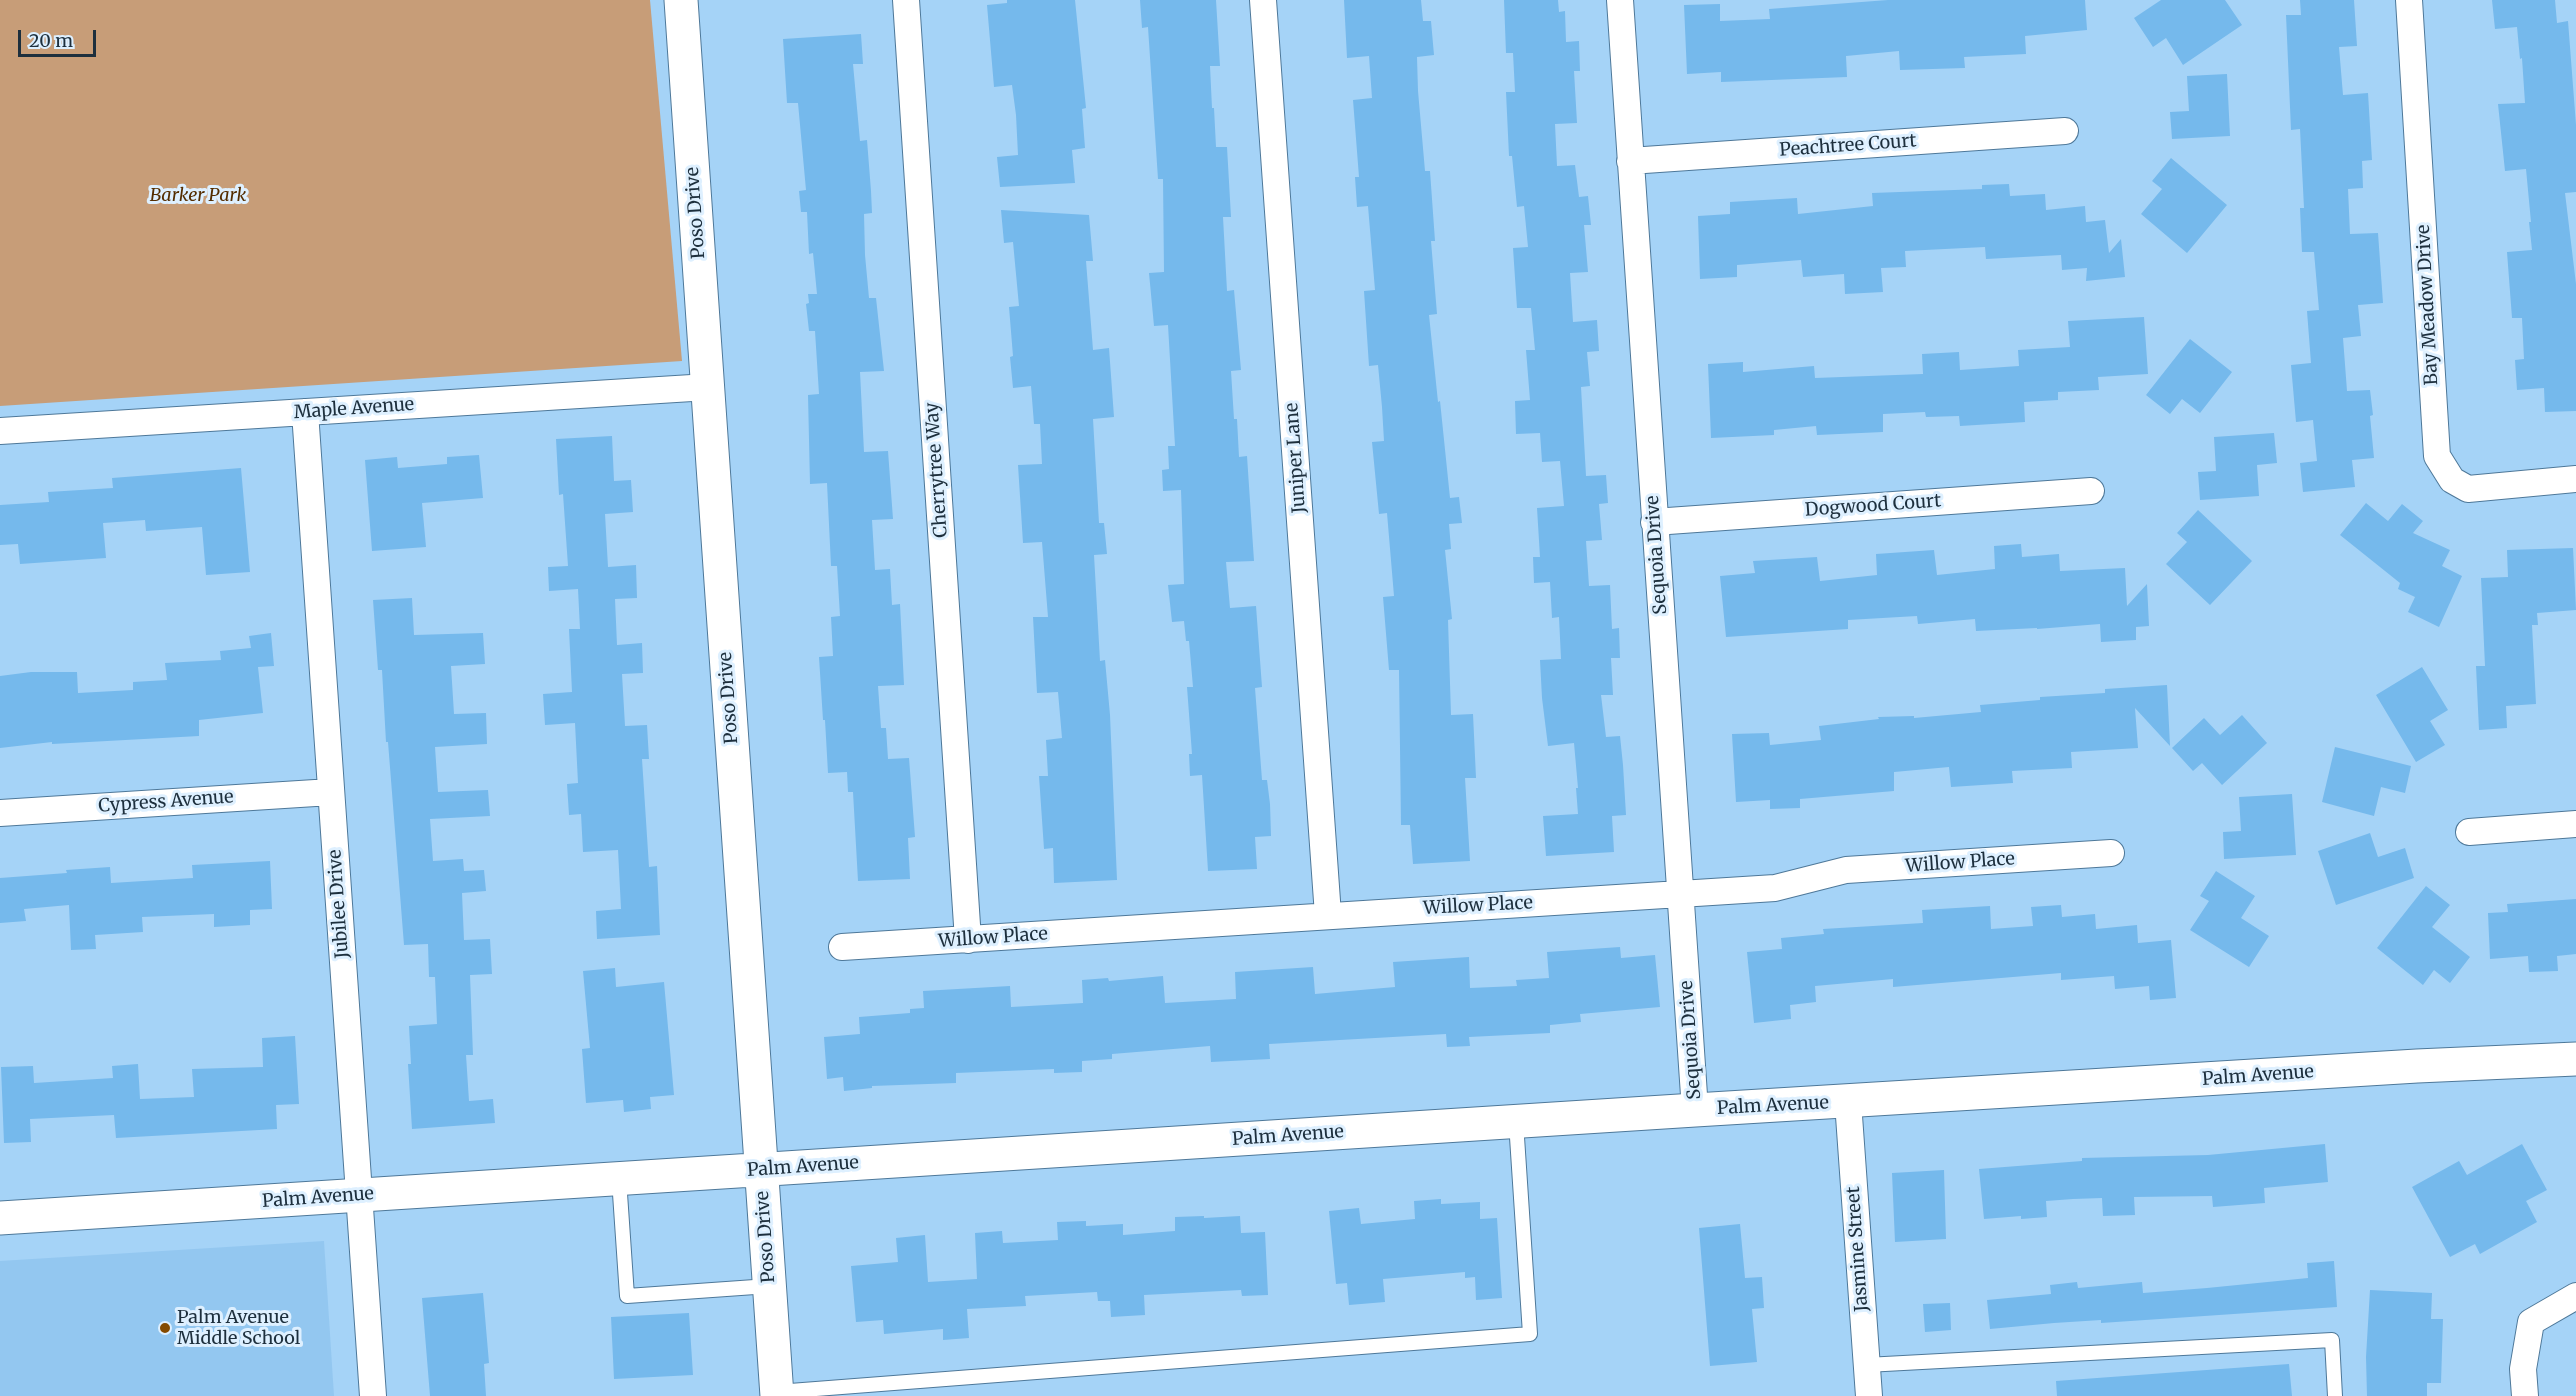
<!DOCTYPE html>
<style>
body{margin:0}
#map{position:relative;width:2576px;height:1396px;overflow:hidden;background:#a5d3f7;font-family:Merriweather,serif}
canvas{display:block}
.scale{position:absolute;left:18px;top:30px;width:78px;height:27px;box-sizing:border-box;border:3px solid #1d2f3d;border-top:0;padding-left:8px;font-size:18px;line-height:21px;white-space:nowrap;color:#1d2f3d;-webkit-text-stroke:4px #def0ff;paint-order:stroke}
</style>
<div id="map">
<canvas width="2576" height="1396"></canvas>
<div class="scale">20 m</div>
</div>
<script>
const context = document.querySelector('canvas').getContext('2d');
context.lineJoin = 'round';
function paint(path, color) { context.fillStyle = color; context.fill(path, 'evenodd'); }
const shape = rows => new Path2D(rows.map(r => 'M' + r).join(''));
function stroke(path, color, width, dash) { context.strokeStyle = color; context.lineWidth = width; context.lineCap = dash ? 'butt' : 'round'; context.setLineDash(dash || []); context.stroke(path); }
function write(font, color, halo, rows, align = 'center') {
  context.font = font + ' Merriweather,serif'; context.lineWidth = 6; context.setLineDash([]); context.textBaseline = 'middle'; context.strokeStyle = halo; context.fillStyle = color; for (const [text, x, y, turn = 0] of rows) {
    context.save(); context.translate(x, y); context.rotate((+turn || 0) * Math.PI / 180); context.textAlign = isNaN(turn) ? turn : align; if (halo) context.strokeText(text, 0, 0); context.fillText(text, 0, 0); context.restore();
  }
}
const built = shape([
 [324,1241,334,1396,0,1396,0,1261]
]);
const green = shape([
 [0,0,650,0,682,361,0,406]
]);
const building = shape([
 [1007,0,1075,0,1086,108,1082,109,1085,148,1072,150,1075,183,1000,187,997,157,1018,155,1016,115,1012,85,994,87,987,5,1007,3],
 [1140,0,1216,0,1220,66,1210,66,1212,108,1214,108,1216,147,1227,147,1231,217,1223,217,1227,291,1234,290,1241,370,1231,371,1234,419,1237,419,1239,457,1247,456,1254,561,1226,562,1230,608,1256,606,1262,687,1255,688,1262,780,1267,780,1270,804,1271,836,1255,837,1257,869,1208,871,1202,775,1190,776,1189,754,1192,754,1187,687,1193,687,1189,641,1186,641,1184,621,1172,622,1168,585,1184,584,1181,490,1163,491,1162,470,1169,469,1168,446,1175,446,1168,325,1154,326,1149,273,1164,272,1163,179,1158,179,1148,27,1142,28],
 [1344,0,1421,0,1423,21,1431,21,1434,55,1417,57,1418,91,1425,171,1430,171,1435,241,1431,241,1437,314,1429,315,1438,402,1440,401,1450,498,1459,497,1462,523,1449,524,1451,549,1445,550,1452,619,1448,620,1451,715,1473,714,1476,778,1465,778,1470,861,1413,864,1410,825,1401,825,1399,670,1389,670,1383,597,1394,596,1387,513,1379,514,1372,442,1384,441,1382,407,1378,365,1369,366,1364,291,1375,290,1368,206,1357,207,1355,177,1359,177,1353,100,1372,98,1369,56,1347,58],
 [1504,0,1558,0,1559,12,1565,11,1566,42,1579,41,1580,71,1574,71,1577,123,1555,124,1557,166,1575,165,1579,197,1588,196,1591,225,1584,225,1588,272,1570,273,1573,322,1597,320,1599,351,1587,352,1590,386,1581,387,1586,476,1606,475,1608,503,1599,504,1602,540,1586,541,1589,586,1610,585,1612,629,1619,628,1620,658,1611,658,1613,695,1601,695,1606,737,1620,736,1623,765,1626,815,1612,816,1614,852,1546,856,1543,816,1578,814,1576,788,1578,788,1574,743,1548,746,1542,698,1540,660,1561,659,1559,617,1552,618,1550,582,1534,583,1533,557,1540,557,1537,508,1564,506,1560,461,1542,462,1540,433,1516,434,1515,401,1530,400,1526,350,1535,350,1531,308,1517,308,1513,248,1528,247,1524,206,1517,207,1512,156,1509,156,1506,92,1515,92,1513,53,1506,53],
 [1888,0,2085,0,2087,30,2025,36,2026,54,1964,57,1965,68,1900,70,1899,51,1846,56,1847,77,1721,82,1721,72,1687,74,1684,5,1720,4,1720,21,1770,19,1769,9],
 [2161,0,2225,0,2242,25,2183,65,2166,38,2153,47,2134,18],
 [2300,0,2354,0,2357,46,2339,47,2343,95,2368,93,2372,160,2362,161,2363,188,2348,189,2350,234,2378,233,2383,303,2358,305,2361,336,2343,338,2347,391,2370,390,2373,415,2370,416,2374,458,2352,460,2355,487,2303,492,2300,463,2317,461,2313,420,2296,422,2291,365,2311,363,2307,311,2319,310,2314,252,2302,252,2300,208,2304,208,2300,129,2291,130,2286,15,2301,15],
 [2492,0,2555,0,2557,23,2568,21,2576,125,2576,192,2565,193,2576,284,2576,411,2545,412,2544,388,2517,390,2515,360,2524,359,2522,318,2512,318,2507,252,2532,250,2529,222,2531,222,2526,169,2505,171,2498,104,2525,103,2522,58,2520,59,2517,27,2495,29],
 [861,34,863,64,853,64,860,141,867,140,871,191,872,213,864,214,865,255,869,298,876,298,884,371,860,372,864,452,888,451,893,519,872,520,875,570,890,569,892,605,900,604,904,685,878,686,881,728,886,728,888,759,909,758,915,837,908,838,910,879,858,881,853,792,848,792,847,772,828,773,825,720,823,720,819,657,833,656,831,617,840,616,837,566,831,566,827,483,810,484,808,395,819,394,815,331,809,331,806,304,809,303,808,294,817,294,813,253,809,254,807,212,801,212,799,191,806,190,798,103,787,103,783,39],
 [2227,74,2230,136,2172,139,2170,112,2189,111,2187,76],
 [2171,158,2227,205,2187,253,2141,214,2162,189,2152,181],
 [2009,184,2010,196,2045,194,2046,210,2085,206,2086,222,2105,220,2109,253,2121,239,2125,277,2086,281,2087,268,2062,270,2061,255,1986,259,1985,247,1905,251,1906,267,1881,268,1883,292,1845,294,1844,274,1803,277,1801,260,1737,265,1737,277,1700,279,1698,216,1730,214,1730,202,1797,198,1798,214,1873,206,1872,193,1982,189,1982,185],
 [1001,210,1089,215,1093,261,1086,261,1093,350,1109,348,1114,417,1093,419,1099,523,1104,523,1107,554,1094,555,1100,661,1105,660,1110,715,1117,880,1054,883,1053,848,1044,849,1039,776,1048,776,1046,740,1062,738,1058,692,1037,693,1033,617,1048,617,1042,542,1023,543,1018,465,1042,464,1040,424,1034,424,1031,386,1013,388,1010,357,1013,356,1009,307,1019,306,1013,242,1004,243],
 [2144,317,2148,374,2098,377,2099,390,2058,392,2058,400,2024,402,2025,422,1960,426,1959,416,1926,417,1925,412,1883,414,1883,432,1817,435,1816,426,1774,430,1774,435,1711,438,1708,364,1743,362,1743,372,1814,366,1815,378,1923,374,1922,354,1959,352,1960,370,2019,366,2018,350,2070,347,2068,321],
 [2190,339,2232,372,2200,413,2182,399,2170,414,2146,395],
 [2274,433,2277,463,2257,465,2259,496,2200,500,2198,472,2216,471,2214,437],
 [612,436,614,481,631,480,633,512,605,514,608,567,636,565,637,598,615,599,617,645,642,643,643,673,622,674,625,726,647,725,649,759,642,759,649,867,657,866,660,935,597,939,596,911,621,909,618,850,583,852,581,814,569,815,567,784,578,783,575,723,545,725,543,694,572,692,569,629,580,629,578,589,549,591,548,567,568,566,563,494,559,495,556,439],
 [479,455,483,498,422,503,426,547,372,551,365,460,397,457,398,468,447,464,447,457],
 [241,468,250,572,206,575,202,527,146,531,145,520,103,523,106,558,20,564,18,544,0,545,0,505,49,502,48,492,113,488,112,478],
 [2366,503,2388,521,2402,504,2423,521,2413,533,2450,550,2442,566,2462,576,2439,627,2408,612,2415,597,2398,589,2400,583,2340,535],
 [2198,510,2252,561,2210,605,2166,564,2187,542,2177,533],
 [2021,544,2022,557,2059,554,2060,571,2125,568,2127,606,2147,584,2149,626,2136,627,2136,640,2101,642,2100,624,2037,629,2037,628,1976,631,1975,619,1918,624,1917,616,1848,620,1848,629,1726,637,1720,576,1755,573,1753,561,1817,557,1820,581,1877,575,1876,554,1934,550,1937,575,1995,569,1994,546],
 [2573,548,2576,610,2537,613,2538,625,2532,625,2536,704,2506,706,2507,728,2479,730,2476,666,2485,666,2481,578,2508,577,2507,550],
 [412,598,414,635,483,633,485,664,451,666,454,714,486,713,487,744,435,747,438,792,488,790,490,816,430,819,433,861,463,859,464,871,484,870,486,891,462,893,464,940,490,939,492,974,470,975,473,1055,466,1055,469,1101,493,1099,495,1123,412,1129,408,1064,411,1064,409,1026,437,1024,435,977,429,977,428,944,404,945,388,742,386,742,382,670,378,670,373,600],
 [271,633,274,666,258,667,263,713,199,720,199,736,52,744,52,742,0,748,0,676,31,672,77,672,78,693,133,690,133,682,167,680,165,663,221,660,220,651,251,648,249,636],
 [2422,667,2448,710,2430,721,2445,745,2416,762,2376,695],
 [2167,685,2170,746,2135,708,2138,748,2071,752,2072,768,2012,771,2013,783,1951,787,1949,767,1894,772,1894,791,1800,799,1800,808,1770,809,1770,800,1736,802,1732,734,1769,733,1770,745,1821,740,1819,726,1879,719,1878,717,1914,716,1914,718,1981,712,1980,705,2040,700,2040,697,2105,693,2105,689],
 [2242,715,2267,743,2222,785,2202,763,2193,771,2172,748,2204,718,2220,735],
 [2335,747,2411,766,2405,793,2381,787,2374,816,2322,802],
 [2292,794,2296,855,2224,859,2223,832,2241,831,2239,797],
 [2370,833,2378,857,2405,848,2414,878,2336,905,2318,851],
 [270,861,272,909,250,910,250,925,214,927,214,914,142,917,143,932,95,935,96,949,71,950,69,905,24,909,26,921,0,923,0,878,67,873,66,870,110,867,111,883,193,878,192,865],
 [2216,871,2255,896,2241,918,2269,936,2249,967,2190,930,2209,901,2200,896],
 [2426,886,2450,905,2432,927,2470,957,2450,983,2434,970,2423,985,2377,948],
 [2576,899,2576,954,2557,956,2558,971,2529,972,2528,956,2490,959,2488,913,2508,912,2507,904],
 [2061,905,2062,917,2095,914,2096,929,2137,925,2138,943,2171,940,2176,998,2150,1000,2149,986,2115,989,2114,976,2061,980,2061,973,1893,987,1893,979,1815,986,1816,1002,1790,1005,1791,1019,1754,1023,1747,952,1782,949,1781,938,1824,934,1823,929,1923,923,1922,910,1990,906,1991,929,2033,926,2031,907],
 [1620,947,1621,958,1655,955,1660,1007,1580,1014,1581,1022,1550,1025,1550,1033,1469,1037,1470,1046,1447,1047,1446,1034,1269,1044,1270,1059,1211,1062,1210,1046,1112,1054,1112,1059,1082,1061,1082,1072,1054,1073,1054,1069,956,1073,956,1083,872,1086,872,1088,844,1091,843,1077,827,1079,824,1037,860,1034,859,1017,910,1013,910,1009,924,1008,923,991,1010,986,1011,1007,1083,1003,1082,980,1108,978,1109,981,1163,976,1165,1003,1236,999,1235,972,1313,967,1315,994,1395,987,1393,962,1469,957,1470,988,1517,986,1516,980,1549,978,1547,952],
 [615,968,616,987,664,982,674,1095,650,1097,651,1109,624,1112,623,1100,586,1103,582,1049,590,1048,583,971],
 [295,1036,299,1104,276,1105,277,1129,116,1138,114,1115,30,1119,31,1142,4,1143,1,1067,33,1066,34,1083,113,1078,112,1066,138,1064,140,1099,194,1097,192,1069,263,1067,262,1038],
 [2325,1144,2328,1182,2264,1188,2265,1203,2213,1207,2212,1196,2134,1197,2135,1215,2103,1216,2102,1198,2073,1199,2046,1201,2047,1217,2021,1219,2021,1216,1984,1219,1979,1169,2082,1161,2082,1158,2208,1155],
 [2522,1144,2547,1190,2526,1201,2537,1222,2480,1254,2475,1244,2450,1257,2412,1187,2459,1161,2467,1175],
 [1944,1170,1946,1239,1895,1242,1892,1173],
 [1441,1199,1441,1204,1480,1202,1480,1219,1497,1218,1502,1298,1476,1300,1475,1277,1465,1278,1465,1272,1383,1279,1385,1302,1349,1305,1347,1283,1336,1284,1329,1211,1359,1208,1361,1224,1383,1222,1415,1219,1414,1201],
 [1204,1216,1204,1218,1240,1216,1241,1233,1265,1232,1268,1295,1242,1296,1241,1290,1144,1295,1145,1315,1111,1317,1110,1301,1098,1301,1097,1292,1025,1296,1026,1306,967,1309,969,1338,943,1340,943,1329,884,1334,883,1320,856,1322,851,1266,898,1262,896,1238,925,1235,928,1282,977,1279,975,1233,1002,1231,1003,1243,1058,1240,1057,1222,1086,1221,1086,1226,1123,1224,1123,1235,1175,1231,1175,1217],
 [1740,1224,1745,1278,1762,1277,1764,1308,1752,1309,1757,1362,1710,1366,1699,1228],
 [2334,1261,2337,1307,2101,1323,2101,1320,2054,1323,1990,1329,1987,1300,2051,1294,2050,1285,2077,1282,2078,1288,2142,1282,2143,1293,2207,1288,2308,1278,2307,1263],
 [2370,1290,2432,1293,2431,1319,2443,1319,2441,1383,2427,1383,2427,1396,2367,1396,2366,1357],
 [483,1293,489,1363,484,1364,486,1396,430,1396,422,1298],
 [1950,1303,1951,1330,1925,1332,1923,1304],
 [689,1313,693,1375,614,1379,611,1317],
 [2289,1364,2292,1396,2057,1396,2056,1381]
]);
const lane = shape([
 [619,1179,627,1296,769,1286],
 [1866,1365,2332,1340,2335,1396],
 [777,1392,1530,1334,1516,1122]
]);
const street = shape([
 [906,0,968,940],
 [1263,0,1328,915],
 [1620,0,1695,1110],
 [2409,0,2437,456,2452,480,2468,489,2576,479],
 [1630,161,2065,131],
 [305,412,373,1396],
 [0,431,708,387],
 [1654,522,2091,491],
 [0,813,331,792],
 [2469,832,2576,824],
 [842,947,1775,888,1846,870,2111,853],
 [1848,1102,1869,1396],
 [2525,1396,2523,1369,2531,1322,2576,1296]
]);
const secondary = shape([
 [681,0,777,1396],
 [0,1218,1695,1110,2417,1066,2576,1059]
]);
const markers = [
 [165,1328,6,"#844a00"]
];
const streetNames = [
 ["Peachtree Court",1848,146,-4],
 ["Poso Drive",696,213,-94],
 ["Bay Meadow Drive",2428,305,-93],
 ["Maple Avenue",354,409,-4],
 ["Juniper Lane",1296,458,-94],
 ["Cherrytree Way",937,470,-94],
 ["Dogwood Court",1873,506,-4],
 ["Sequoia Drive",1657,555,-94],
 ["Poso Drive",729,698,-94],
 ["Cypress Avenue",166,802,-4],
 ["Willow Place",1960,863,-4],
 ["Jubilee Drive",339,904,-94],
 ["Willow Place",1478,906,-3],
 ["Willow Place",993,938,-4],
 ["Sequoia Drive",1691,1040,-94],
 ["Palm Avenue",2258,1076,-4],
 ["Palm Avenue",1773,1106,-3],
 ["Palm Avenue",1288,1136,-4],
 ["Palm Avenue",803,1167,-4],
 ["Palm Avenue",318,1198,-4],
 ["Poso Drive",766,1237,-94],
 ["Jasmine Street",1858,1249,-94]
];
const parkNames = [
 ["Barker Park",198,196]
];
const poiNames = [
 ["Palm Avenue",177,1318],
 ["Middle School",177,1339]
];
paint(built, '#93c7f0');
paint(green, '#c79d78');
paint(building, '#75b9ec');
stroke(lane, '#4e7899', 16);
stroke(street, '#4e7899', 28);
stroke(secondary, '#4e7899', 35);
stroke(lane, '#fff', 14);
stroke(street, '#fff', 26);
stroke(secondary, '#fff', 33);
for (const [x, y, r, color] of markers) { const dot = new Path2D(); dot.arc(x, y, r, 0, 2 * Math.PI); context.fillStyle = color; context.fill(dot); stroke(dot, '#def0ff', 2); }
write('18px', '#1d2f3d', '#def0ff', streetNames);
write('italic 18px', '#542d00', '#def0ff', parkNames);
write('18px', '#1d2f3d', '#def0ff', poiNames, 'left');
</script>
